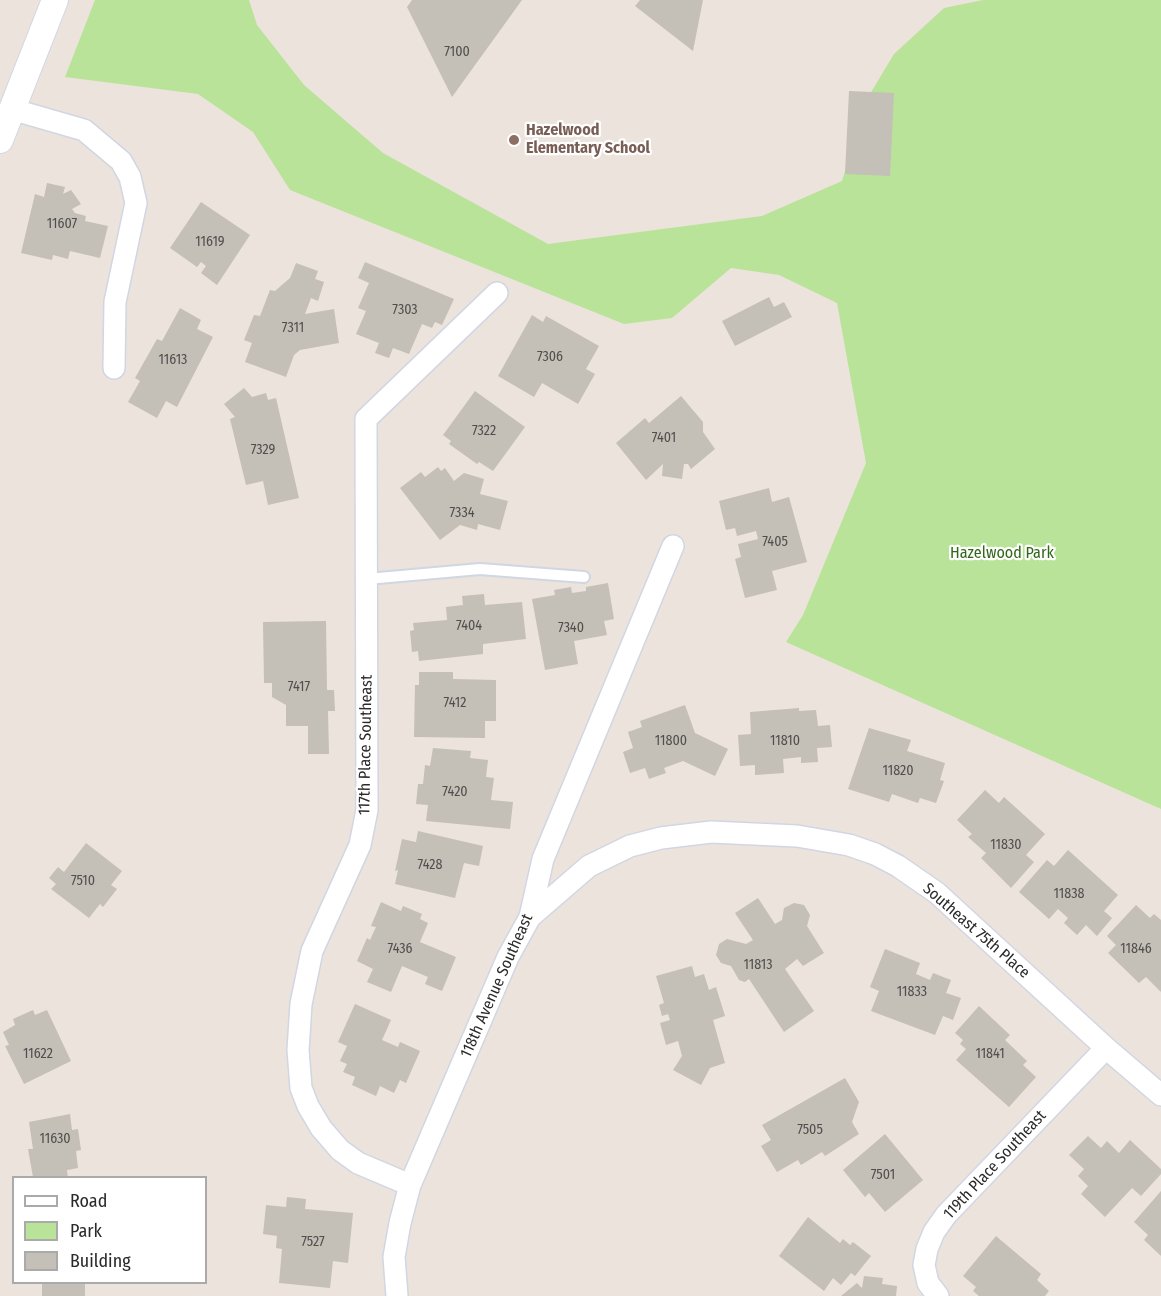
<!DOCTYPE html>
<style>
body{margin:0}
#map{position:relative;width:1161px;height:1296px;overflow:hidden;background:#ece3dc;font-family:"Fira Sans Condensed",sans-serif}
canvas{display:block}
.legend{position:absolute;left:12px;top:1176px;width:195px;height:108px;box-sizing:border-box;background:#fff;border:2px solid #aaa;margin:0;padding:8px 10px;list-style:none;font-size:18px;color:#2a2a2a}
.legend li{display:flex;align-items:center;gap:12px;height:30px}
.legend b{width:30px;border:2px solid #aaa}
</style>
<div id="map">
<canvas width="1161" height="1296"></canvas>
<ul class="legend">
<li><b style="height:8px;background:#fff"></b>Road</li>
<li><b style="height:16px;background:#b9e398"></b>Park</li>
<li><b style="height:16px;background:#c4bfb7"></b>Building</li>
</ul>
</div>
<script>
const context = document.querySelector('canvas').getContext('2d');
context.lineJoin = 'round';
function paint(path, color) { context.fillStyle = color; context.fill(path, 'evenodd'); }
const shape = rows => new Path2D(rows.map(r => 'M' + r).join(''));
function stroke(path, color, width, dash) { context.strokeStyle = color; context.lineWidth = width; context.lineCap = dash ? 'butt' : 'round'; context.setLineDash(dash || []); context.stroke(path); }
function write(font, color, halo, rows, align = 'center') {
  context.font = font + ' "Fira Sans Condensed",sans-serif'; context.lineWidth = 4.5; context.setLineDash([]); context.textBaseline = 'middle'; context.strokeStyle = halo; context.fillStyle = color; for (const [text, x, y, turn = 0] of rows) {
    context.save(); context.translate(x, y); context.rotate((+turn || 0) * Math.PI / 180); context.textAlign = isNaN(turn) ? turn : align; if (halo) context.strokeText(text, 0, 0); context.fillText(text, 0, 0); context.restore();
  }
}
const green = shape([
 [95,0,249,0,257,25,304,85,383,153,548,244,762,216,842,181,867,99,894,54,944,8,983,0,1161,0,1161,809,786,642,803,615,866,463,837,303,779,275,731,268,672,318,624,324,290,190,253,132,198,94,65,77]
]);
const building = shape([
 [412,0,522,0,452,97,407,7],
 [640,0,703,0,693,51,635,6],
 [849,91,894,93,890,176,845,174],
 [47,183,65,187,63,194,71,190,81,204,72,209,75,213,86,216,85,221,108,226,100,258,70,251,68,259,53,255,52,260,21,253,35,194,44,197],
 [201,202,250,235,217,285,201,273,206,266,201,262,197,267,170,248],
 [365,262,454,299,442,325,435,322,432,328,422,324,409,354,393,348,389,358,375,353,379,343,356,334,366,311,358,308,369,283,358,278],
 [296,263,318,271,315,279,324,282,318,301,311,298,305,314,334,309,339,343,300,350,294,355,286,377,245,362,252,343,244,340,254,315,260,316,270,290,275,291,290,278],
 [769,297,774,307,784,302,792,317,735,346,722,321],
 [180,308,201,320,197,329,213,337,177,407,166,401,157,418,128,402,140,381,135,378,157,339,162,341],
 [532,315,543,322,546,316,599,346,586,369,595,374,578,404,542,383,534,397,498,376],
 [244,388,252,397,266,393,268,400,276,398,299,498,268,505,263,481,246,485,230,419,235,417,224,404],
 [475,391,525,427,493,471,479,462,477,464,449,444,451,441,443,435],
 [681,396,703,422,703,432,715,449,691,469,688,464,684,464,682,479,662,476,663,464,646,480,616,443,645,418,649,423],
 [438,467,441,471,445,468,454,481,464,473,484,479,480,494,508,501,500,530,478,524,477,530,460,525,440,540,400,488,421,472,425,477],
 [769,488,772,502,789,497,807,562,772,571,777,590,745,598,735,559,741,557,738,544,758,539,756,531,737,536,735,528,726,530,719,501],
 [608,583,614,619,604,621,607,635,574,641,578,664,545,670,532,599,555,595,554,590,571,587,572,593,586,591,586,587],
 [484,594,485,605,522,602,526,639,483,644,483,654,419,661,418,651,412,652,410,631,414,630,413,623,447,620,446,607,463,605,462,596],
 [326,621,327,690,334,690,335,711,328,711,329,754,308,754,308,726,286,726,286,705,272,697,272,683,264,683,263,622],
 [419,672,453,672,453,679,496,680,496,721,485,721,485,738,414,737,415,685,419,685],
 [685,705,695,733,728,749,715,776,683,761,664,768,666,773,649,779,645,768,630,773,623,752,633,748,628,732,642,727,640,721],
 [799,708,799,711,816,710,818,726,830,725,832,747,817,748,818,762,801,763,801,757,783,759,784,773,755,775,755,765,740,766,738,735,751,734,750,712],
 [869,728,911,740,907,751,945,763,940,780,944,781,936,803,920,798,918,803,892,794,889,802,848,789],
 [433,748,471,751,470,758,488,760,486,777,494,778,491,800,513,802,510,829,426,821,428,805,416,804,418,784,423,784,425,765,430,766],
 [985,790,999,803,1004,797,1045,834,1026,855,1034,862,1011,888,981,858,986,853,968,837,972,834,957,820],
 [418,831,483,846,479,866,464,863,455,898,395,884,398,870,395,871,402,839,416,842],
 [86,843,122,871,111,885,117,889,103,907,100,904,89,918,51,889,56,884,49,878,58,867,64,872],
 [1068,850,1118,895,1104,911,1112,918,1097,936,1086,925,1077,935,1064,923,1068,918,1058,909,1049,919,1019,892,1047,860,1054,866],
 [758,898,775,924,782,920,784,908,794,903,804,905,810,915,807,926,824,953,803,966,797,959,785,969,814,1011,784,1032,749,979,745,982,739,980,731,966,721,963,716,955,719,944,727,939,746,944,753,940,735,913],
 [381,902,401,911,403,906,422,914,420,919,428,923,420,942,456,957,442,991,425,984,428,977,402,966,391,992,367,982,373,969,357,961,367,938,370,940,376,927,371,926],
 [1136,905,1150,918,1154,914,1161,920,1161,992,1146,977,1139,983,1108,953,1116,945,1107,936],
 [885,949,920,963,916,974,930,980,933,973,951,980,946,993,961,998,953,1020,943,1016,935,1035,871,1011,879,991,870,987],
 [692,966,695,977,704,974,709,990,716,987,725,1016,713,1020,725,1063,710,1068,701,1085,673,1070,682,1056,678,1041,666,1045,660,1023,670,1020,668,1014,662,1016,659,1005,664,1003,656,976],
 [355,1004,391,1020,382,1040,398,1047,400,1042,420,1051,406,1083,400,1080,394,1093,380,1086,376,1096,352,1085,355,1077,343,1072,347,1064,340,1061,347,1046,338,1042],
 [979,1006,1010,1035,1005,1040,1027,1061,1023,1065,1036,1077,1009,1107,956,1060,966,1049,960,1044,963,1040,955,1033],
 [33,1010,35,1015,47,1010,71,1061,24,1084,5,1046,9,1045,3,1032,15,1025,13,1019],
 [845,1078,859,1102,852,1122,859,1134,825,1156,822,1152,801,1165,798,1160,777,1172,761,1146,771,1140,762,1125],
 [70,1114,72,1130,78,1129,81,1150,76,1151,78,1168,67,1170,68,1178,33,1177,28,1149,33,1149,29,1122],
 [885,1134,923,1180,885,1212,869,1193,865,1197,843,1170],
 [1088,1136,1101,1148,1107,1141,1119,1153,1130,1140,1161,1169,1161,1174,1141,1196,1132,1188,1105,1217,1081,1194,1088,1186,1078,1176,1084,1169,1069,1155],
 [1161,1191,1161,1256,1144,1240,1148,1235,1134,1222],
 [287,1197,306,1199,305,1209,353,1213,348,1263,333,1261,330,1288,279,1283,282,1249,276,1248,277,1236,263,1234,266,1205,286,1207],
 [808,1217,840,1243,843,1239,850,1245,853,1242,871,1256,855,1276,851,1273,841,1285,833,1278,824,1291,779,1256],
 [996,1236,1041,1274,1037,1280,1049,1291,1045,1296,979,1296,973,1291,976,1287,963,1276],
 [864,1276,883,1278,882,1284,897,1286,896,1296,841,1296,857,1283,862,1288],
 [42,1282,85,1282,85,1296,42,1296]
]);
const service = shape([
 [367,579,480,569,584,577]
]);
const minor = shape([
 [11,109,84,130,121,161,130,177,136,203,115,302,114,368],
 [530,917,589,866,630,846,661,838,711,832,797,836,849,845,875,854,898,866,937,893,1106,1048,1161,1095],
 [410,1185,358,1163,340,1150,321,1128,308,1106,301,1088,298,1050,301,1004,312,951,360,845,367,810,366,419,497,293],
 [397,1296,394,1257,400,1223,410,1185,508,957,530,917,543,859,673,546],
 [938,1296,928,1283,924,1265,927,1249,934,1232,946,1215,1106,1048]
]);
const tertiary = shape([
 [0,140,55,0]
]);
const markers = [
 [514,140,6,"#8d6e63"]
];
const numberNames = [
 ["7100",457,52],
 ["11607",62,224],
 ["11619",210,242],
 ["7303",405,310],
 ["7311",293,328],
 ["7306",550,357],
 ["11613",173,360],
 ["7322",484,431],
 ["7401",664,438],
 ["7329",263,450],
 ["7334",462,513],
 ["7405",775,542],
 ["7404",469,626],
 ["7340",571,628],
 ["7417",299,687],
 ["7412",455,703],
 ["11800",671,741],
 ["11810",785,741],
 ["11820",898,771],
 ["7420",455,792],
 ["11830",1006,845],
 ["7428",430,865],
 ["7510",83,881],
 ["11838",1069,894],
 ["7436",400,949],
 ["11846",1136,949],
 ["11813",758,965],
 ["11833",912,992],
 ["11622",38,1054],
 ["11841",990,1054],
 ["7505",810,1130],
 ["11630",55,1139],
 ["7501",883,1175],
 ["7527",313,1242]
];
const educationNames = [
 ["Hazelwood",526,131],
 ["Elementary School",526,149]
];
const parkNames = [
 ["Hazelwood Park",1002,554]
];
const streetNames = [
 ["117th Place Southeast",366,745,-89],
 ["Southeast 75th Place",976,931,41],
 ["118th Avenue Southeast",497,986,-66],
 ["119th Place Southeast",995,1165,-47]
];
paint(green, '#b9e398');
paint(building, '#c4bfb7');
stroke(service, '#d1d6e3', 14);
stroke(minor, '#d1d6e3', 24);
stroke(tertiary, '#d1d6e3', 28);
stroke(service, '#fff', 10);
stroke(minor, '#fff', 21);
stroke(tertiary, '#fff', 26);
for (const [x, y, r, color] of markers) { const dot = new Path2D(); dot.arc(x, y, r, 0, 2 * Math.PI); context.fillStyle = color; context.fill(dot); stroke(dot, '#fff', 2); }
write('14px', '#504f4d', null, numberNames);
write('bold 16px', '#785e54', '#fff', educationNames, 'left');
write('16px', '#326719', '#fff', parkNames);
write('16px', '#2a2a2a', '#fff', streetNames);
</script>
